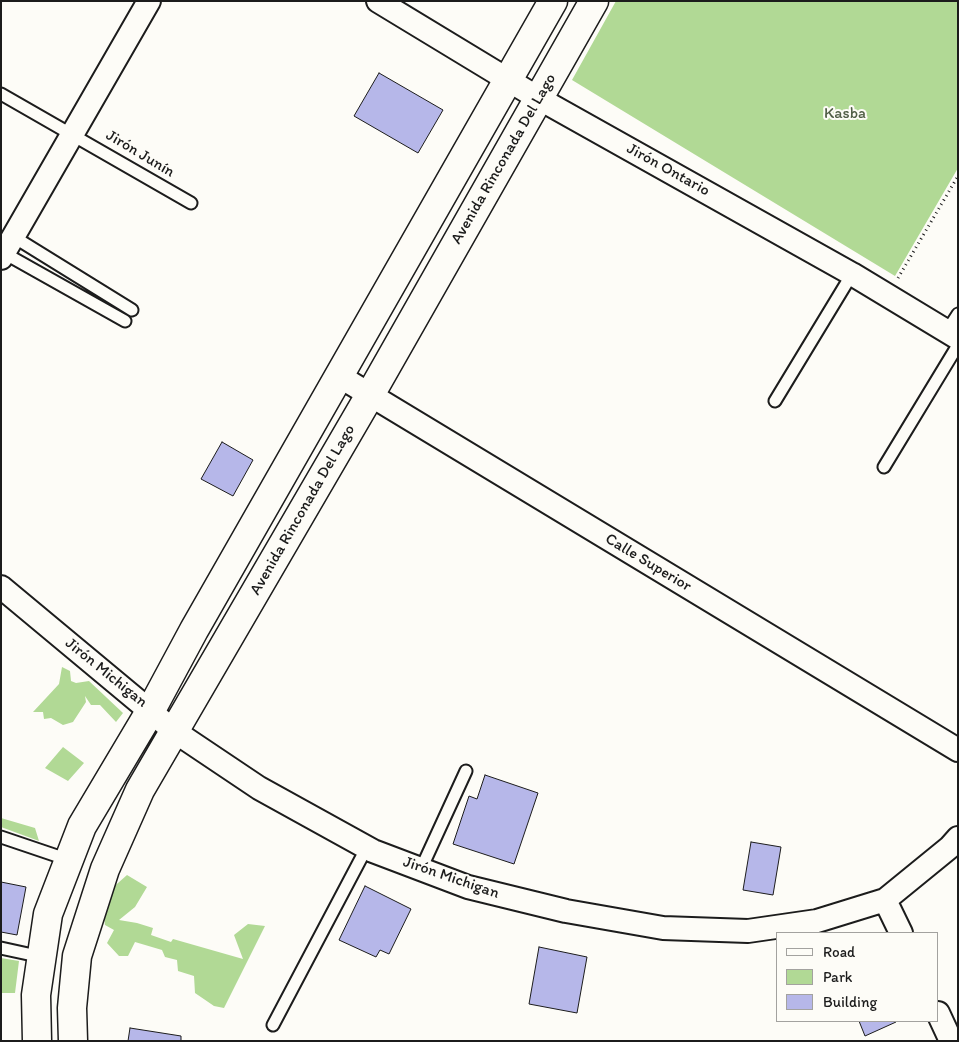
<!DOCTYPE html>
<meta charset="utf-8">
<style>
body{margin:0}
#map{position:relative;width:959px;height:1042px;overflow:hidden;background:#fdfcf7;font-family:Itim,sans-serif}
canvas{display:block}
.frame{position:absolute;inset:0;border:2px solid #1c1c1c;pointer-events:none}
.legend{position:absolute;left:776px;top:932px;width:162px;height:90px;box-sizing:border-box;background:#fdfcf7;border:1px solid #a3a29f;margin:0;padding:6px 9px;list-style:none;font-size:15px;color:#1c1c1c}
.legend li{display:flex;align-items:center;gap:10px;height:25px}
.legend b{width:25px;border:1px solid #a3a29f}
</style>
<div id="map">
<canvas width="959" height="1042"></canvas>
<div class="frame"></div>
<ul class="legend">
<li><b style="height:6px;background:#fdfcf7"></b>Road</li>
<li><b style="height:14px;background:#b1d995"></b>Park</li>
<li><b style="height:14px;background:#b6b7e9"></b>Building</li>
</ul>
</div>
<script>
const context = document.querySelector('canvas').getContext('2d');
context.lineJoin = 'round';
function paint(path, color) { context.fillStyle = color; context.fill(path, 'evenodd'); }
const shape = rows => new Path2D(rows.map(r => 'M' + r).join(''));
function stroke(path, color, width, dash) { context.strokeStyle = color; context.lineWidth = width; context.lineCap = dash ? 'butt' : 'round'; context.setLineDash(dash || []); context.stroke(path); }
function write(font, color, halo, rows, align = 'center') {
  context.font = font + ' Itim,sans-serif'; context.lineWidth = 4; context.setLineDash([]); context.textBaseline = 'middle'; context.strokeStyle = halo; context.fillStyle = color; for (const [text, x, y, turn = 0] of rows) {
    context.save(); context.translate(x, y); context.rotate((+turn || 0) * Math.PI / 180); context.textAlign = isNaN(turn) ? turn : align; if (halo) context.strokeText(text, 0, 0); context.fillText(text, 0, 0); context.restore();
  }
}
const green = shape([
 [616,1,958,1,958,168,895,276,572,80],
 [62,667,70,671,71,681,76,683,89,681,123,713,116,722,100,705,91,705,85,696,86,702,73,722,63,725,51,718,44,719,43,712,33,712,59,684],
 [63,747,84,763,68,781,45,768],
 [1,818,35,828,39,841,1,827],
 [127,875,147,887,135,907,119,920,137,923,153,928,151,935,171,942,173,939,243,959,234,935,248,924,265,926,224,1008,214,1006,195,993,194,976,178,971,177,960,165,957,162,950,135,942,128,956,119,956,107,943,114,930,105,925,103,909,109,891],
 [1,958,19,961,15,993,1,993]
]);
const building = shape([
 [379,73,443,110,418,153,354,116,379,73],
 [222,442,253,460,233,496,201,479,222,442],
 [485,775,538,793,514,864,453,844,469,796,477,799,485,775],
 [751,842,781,847,773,895,743,890,751,842],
 [1,882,26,887,17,935,1,932,1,882],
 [365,886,411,909,389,954,380,950,376,957,339,940,365,886],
 [539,947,587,957,577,1013,529,1004,539,947],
 [859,1021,895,1021,896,1022,865,1036,859,1021],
 [130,1028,181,1036,181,1041,128,1041,130,1028]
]);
const path = shape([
 [898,278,958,176]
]);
const service = shape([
 [1,94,191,203],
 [14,237,132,310],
 [4,253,125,321],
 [947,331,958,314],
 [775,401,852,274],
 [884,467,958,345],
 [1,837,69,860],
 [421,869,466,771],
 [1,948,42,957],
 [273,1025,367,847]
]);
const minor = shape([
 [378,1,538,98,852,274,958,338],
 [1,258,149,1],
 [339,376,958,750],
 [1,587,174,731,259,788,373,851,468,887,566,911,663,928,748,931,817,921,885,900,950,847,958,838],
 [885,900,901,933],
 [938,1013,951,1041]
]);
const tertiary = shape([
 [37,1041,36,995,48,914,82,826,151,710,194,630,553,1],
 [73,1041,72,1008,77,956,105,869,140,790,370,395,594,1]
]);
const parkNames = [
 ["Kasba",845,114]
];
const streetNames = [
 ["Jirón Junín",140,154,31],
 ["Avenida Rinconada Del Lago",504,159,-60],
 ["Jirón Ontario",668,170,29],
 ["Avenida Rinconada Del Lago",303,510,-60],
 ["Calle Superior",648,563,31],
 ["Jirón Michigan",106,673,39],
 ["Jirón Michigan",451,878,19]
];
paint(green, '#b1d995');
paint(building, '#b6b7e9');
stroke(building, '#1c1c1c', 1);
stroke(service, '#1c1c1c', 15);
stroke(minor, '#1c1c1c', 26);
stroke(tertiary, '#1c1c1c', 31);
stroke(path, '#1c1c1c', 3, [1, 4]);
stroke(service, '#fdfcf7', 11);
stroke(minor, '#fdfcf7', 22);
stroke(tertiary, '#fdfcf7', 28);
write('16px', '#505e46', '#fdfcf7', parkNames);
write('16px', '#1c1c1c', '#fdfcf7', streetNames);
</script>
